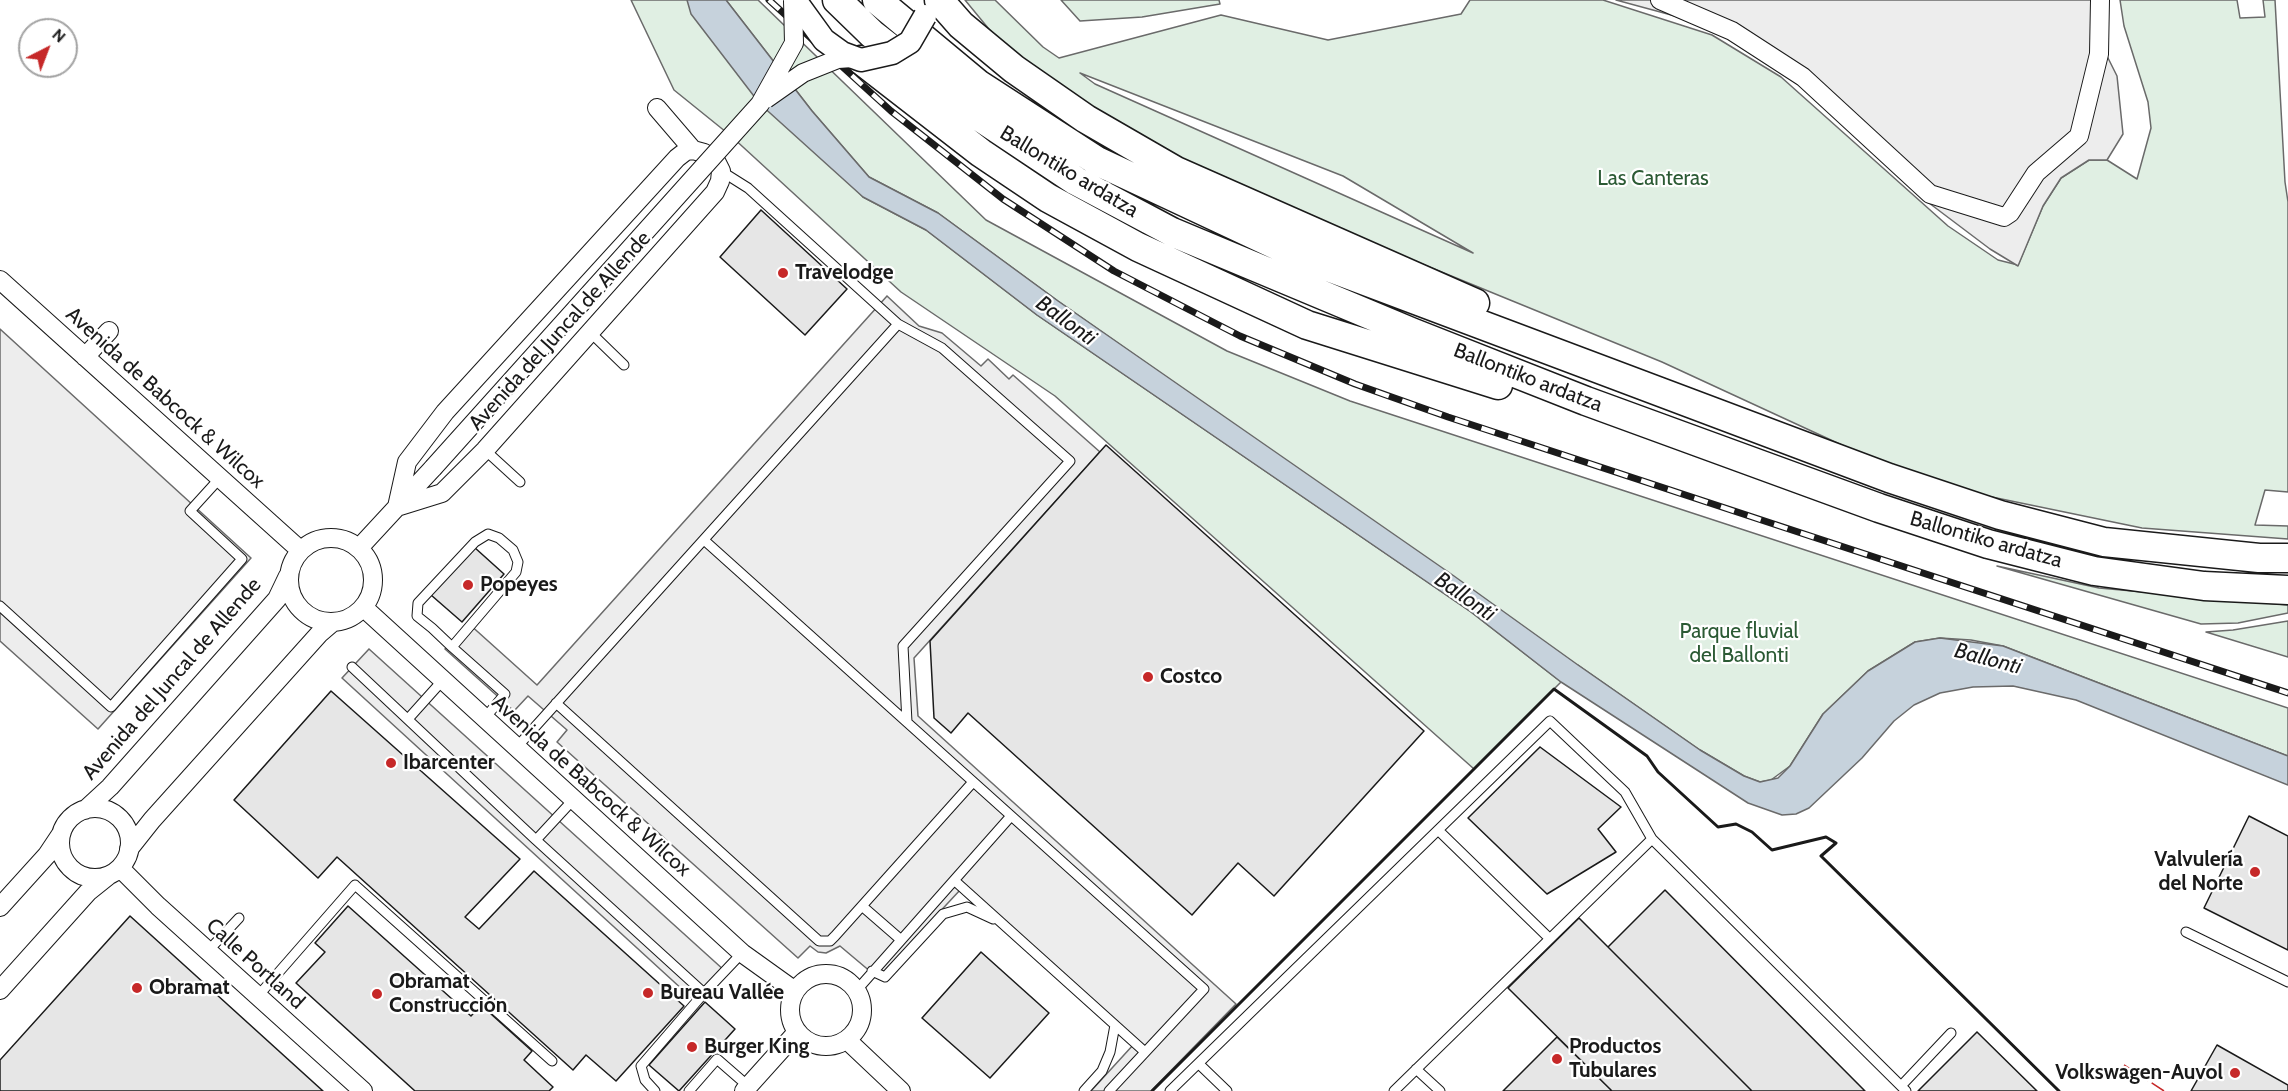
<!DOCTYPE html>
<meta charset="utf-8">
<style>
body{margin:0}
#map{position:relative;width:2288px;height:1091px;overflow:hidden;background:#fff;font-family:Cabin,sans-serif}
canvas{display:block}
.north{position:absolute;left:18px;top:18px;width:60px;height:60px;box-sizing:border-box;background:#fff;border:2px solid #a3a3a3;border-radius:50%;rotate:42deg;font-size:16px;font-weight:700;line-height:24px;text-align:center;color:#1a1a1a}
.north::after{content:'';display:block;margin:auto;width:21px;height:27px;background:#c62828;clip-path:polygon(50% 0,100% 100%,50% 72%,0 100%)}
</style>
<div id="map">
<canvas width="2288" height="1091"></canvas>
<div class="north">N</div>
</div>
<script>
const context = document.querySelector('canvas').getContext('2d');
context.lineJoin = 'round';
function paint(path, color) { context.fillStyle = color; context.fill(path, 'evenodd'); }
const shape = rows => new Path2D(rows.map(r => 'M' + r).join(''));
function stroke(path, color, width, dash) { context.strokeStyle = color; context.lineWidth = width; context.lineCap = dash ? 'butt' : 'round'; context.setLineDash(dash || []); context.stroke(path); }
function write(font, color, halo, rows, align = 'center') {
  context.font = font + ' Cabin,sans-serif'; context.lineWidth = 4.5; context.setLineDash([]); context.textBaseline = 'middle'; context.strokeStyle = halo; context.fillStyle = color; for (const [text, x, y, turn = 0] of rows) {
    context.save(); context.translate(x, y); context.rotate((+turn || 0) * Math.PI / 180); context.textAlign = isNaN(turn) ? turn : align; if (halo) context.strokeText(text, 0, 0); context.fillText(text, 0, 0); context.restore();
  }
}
const green = shape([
 [631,0,688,0,863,197,926,230,1037,315,1471,612,1561,682,1577,665,1058,301,938,213,869,177,812,111,726,0,758,0,986,220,1227,351,1350,401,2288,708,2288,756,2003,646,1971,640,1940,638,1915,642,1868,671,1823,714,1790,766,1771,780,1760,782,1744,776,1700,750,1578,665,1474,769,1055,396,901,292,731,136,674,90,631,0],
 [965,0,995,0,1043,47,1059,58,1221,15,1328,40,1461,14,1470,0,1603,0,1712,35,1781,77,1948,226,1998,260,2018,265,2043,206,2061,178,2089,160,2107,160,2137,179,2151,128,2148,102,2124,26,2120,0,2237,0,2240,18,2265,17,2263,0,2275,0,2285,182,2288,202,2288,492,2265,490,2255,525,2288,526,2288,539,2142,528,1924,483,1662,362,1172,162,1048,79,993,34,965,0],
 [1080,73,1343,176,1473,253,1095,84,1080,73],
 [1061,0,1219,0,1220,4,1142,17,1080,21,1061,0],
 [1997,566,2099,588,2288,605,2288,613,2238,623,2201,624,1997,566],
 [2288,621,2288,657,2206,632,2233,630,2288,621]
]);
const parking = shape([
 [1616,0,2108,0,2107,56,2117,76,2123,134,2107,160,2089,160,2061,178,2043,206,2018,266,1990,249,1929,203,1847,124,1779,69,1734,40,1675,16,1616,0],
 [887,296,919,326,942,333,981,366,988,359,1009,379,1013,375,1100,452,914,658,918,716,1236,1004,1151,1091,1091,1091,1134,1044,961,889,878,978,840,946,826,953,818,952,810,946,798,958,557,742,567,730,528,696,514,711,445,649,468,623,537,685,887,296],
 [0,329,251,558,98,729,0,641,0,329],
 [369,649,725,971,696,1002,342,678,369,649]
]);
const water = shape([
 [687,0,726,0,812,111,869,177,938,213,1058,301,1454,576,1578,665,1700,750,1744,776,1760,782,1778,778,1790,766,1823,714,1868,671,1915,642,1940,638,2003,646,2288,756,2288,785,2076,700,2013,686,1973,687,1940,693,1914,705,1894,721,1862,758,1809,808,1796,814,1782,815,1748,803,1561,682,1471,612,1037,315,926,230,863,197,760,104,691,14,687,0]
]);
const building = shape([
 [761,210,847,289,805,335,720,257,761,210],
 [1106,445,1424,731,1274,896,1238,863,1192,915,968,713,951,733,934,718,930,641,1106,445],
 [474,547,504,574,462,622,431,595,474,547],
 [331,691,520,859,465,917,479,929,534,871,684,1006,616,1081,586,1055,573,1070,337,857,318,878,234,800,331,691],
 [1540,747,1621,807,1598,829,1616,852,1547,894,1468,818,1540,747],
 [2249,816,2288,836,2288,950,2204,908,2249,816],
 [1665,890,1865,1091,1752,1091,1608,947,1665,890],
 [348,906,471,1016,481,1005,532,1051,524,1060,553,1087,549,1091,415,1091,296,983,325,952,315,943,348,906],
 [130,916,323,1091,0,1091,0,1060,130,916],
 [1579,918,1752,1091,1612,1091,1508,988,1579,918],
 [981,952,1049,1013,990,1078,922,1018,981,952],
 [705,1002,735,1029,679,1091,649,1065,705,1002],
 [1977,1032,2037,1091,1918,1091,1977,1032],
 [1557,1037,1612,1091,1503,1091,1557,1037],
 [2217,1045,2288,1085,2288,1091,2191,1091,2217,1045]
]);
const service = shape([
 [721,171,748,188,898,324],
 [590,332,624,365],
 [485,450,520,482],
 [704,540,1204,989,1109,1091],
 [0,606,111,707,242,559,190,511,220,478],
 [452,647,516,572,518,562,513,550,499,538,488,534,475,542,418,603,417,616,432,628,452,647,505,694,484,719],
 [352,667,536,840],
 [556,703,819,941,830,941,835,936,973,782],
 [408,719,443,680],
 [516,748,898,324,942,348,1070,461,903,646,907,722],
 [573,800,536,840,704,993,742,953],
 [1438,830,1549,938],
 [955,881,1145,1052],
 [862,906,900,939],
 [2186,932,2288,982],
 [208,951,239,918],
 [872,971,885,977,943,914,967,907,993,919],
 [856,991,1011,816],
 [258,996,355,885,552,1061],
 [1199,1064,1227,1091],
 [1416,1069,1440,1091],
 [1901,1086,1951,1033],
 [655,1091,645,1080,641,1066,704,993],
 [689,1091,717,1059,748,1086],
 [1084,1091,1102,1071,1110,1052,1115,1025],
 [1170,1091,1550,721,1625,792,1652,839,1906,1091],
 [1394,1091,1652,839]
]);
const minor = shape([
 [1660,0,1732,31,1803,77,1930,194,2004,217,2010,213,2036,173,2079,136,2099,54,2100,0],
 [657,108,693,150],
 [693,150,704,153,717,163,721,171,720,181,715,192,485,450,442,493,397,507,407,462,445,412,677,158,686,151,693,150],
 [0,280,300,550],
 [85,357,109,331],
 '289 580a42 42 0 1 1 84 0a42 42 0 1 1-84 0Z',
 [359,548,433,468],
 [363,607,742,953,795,991],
 '60 843a35 35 0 1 1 70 0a35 35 0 1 1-70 0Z',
 [85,810,110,787,277,599,288,576],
 [129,849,152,820,319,634,333,622],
 [120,868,158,906,363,1091],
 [0,907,47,855,61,834],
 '790 1010a36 36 0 1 1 72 0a36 36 0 1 1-72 0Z',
 [0,990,88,892,108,876],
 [847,1040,901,1091],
 [744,1091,797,1032]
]);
const primary = shape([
 [837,0,872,34,968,109,1076,181,1172,232,1411,332,1586,401,1879,508,1988,544,2094,571,2204,586,2288,590],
 [877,0,978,84,1097,161,1304,258,1889,478,2000,515,2104,542,2259,558,2288,558],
 [939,0,961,25,1014,69,1086,119,1176,171,1475,303],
 [861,60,981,153,1048,198,1138,247,1307,325,1498,385]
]);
const rail = shape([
 [769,0,891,111,1003,199,1114,271,1240,336,1355,384,1448,417,2288,693]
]);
const minorBridge = shape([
 [766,99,803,73,838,59,852,58],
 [433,468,760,104,794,43,793,0]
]);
const tertiaryBridge = shape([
 [795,0,824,40,842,53,861,60,892,53,910,42,925,16]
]);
const wall = shape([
 [1152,1091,1554,689,1647,756,1658,772,1718,827,1736,824,1752,832,1772,850,1826,837,1836,843,1821,856,2059,1091]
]);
const power = shape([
 [2124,1065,2164,1091]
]);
const markers = [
 [783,273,6,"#c62828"],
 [468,585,6,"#c62828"],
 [1148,677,6,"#c62828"],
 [391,763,6,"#c62828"],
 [2255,872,6,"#c62828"],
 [137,988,6,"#c62828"],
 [648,993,6,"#c62828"],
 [377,994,6,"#c62828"],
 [692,1047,6,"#c62828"],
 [1557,1059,6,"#c62828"],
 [2235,1073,6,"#c62828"]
];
const streetNames = [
 ["Ballontiko ardatza",1069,172,31],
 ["Avenida del Juncal de Allende",560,331,-48],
 ["Ballontiko ardatza",1528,378,21],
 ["Avenida de Babcock & Wilcox",165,398,42],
 ["Ballontiko ardatza",1986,540,16],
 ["Avenida del Juncal de Allende",172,679,-49],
 ["Avenida de Babcock & Wilcox",591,786,42],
 ["Calle Portland",255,964,42]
];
const parkNames = [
 ["Las Canteras",1653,179],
 ["Parque fluvial",1739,632],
 ["del Ballonti",1739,656]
];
const poiNames = [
 ["Travelodge",795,273],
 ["Popeyes",480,585],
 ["Costco",1160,677],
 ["Ibarcenter",403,763],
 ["Valvulería",2243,860,"right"],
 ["del Norte",2243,884,"right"],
 ["Obramat",389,982],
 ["Construcción",389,1006],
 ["Obramat",149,988],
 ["Bureau Vallée",660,993],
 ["Burger King",704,1047],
 ["Productos",1569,1047],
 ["Tubulares",1569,1071],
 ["Volkswagen-Auvol",2223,1073,"right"]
];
const waterNames = [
 ["Ballonti",1066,321,36],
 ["Ballonti",1465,597,35],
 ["Ballonti",1988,659,15]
];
paint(green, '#e0efe3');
stroke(green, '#6a6a6a', 1.5);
paint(parking, '#ededed');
stroke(parking, '#6a6a6a', 1.5);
paint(water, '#c6d2dc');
stroke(water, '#6a6a6a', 1.5);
paint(building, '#e6e6e6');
stroke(building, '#1a1a1a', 1.5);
stroke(service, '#1a1a1a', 11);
stroke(minor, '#1a1a1a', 20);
stroke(primary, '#1a1a1a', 31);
stroke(service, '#fff', 9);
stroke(minor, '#fff', 18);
stroke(primary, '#fff', 28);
stroke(rail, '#1a1a1a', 7);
stroke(rail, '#fff', 4.5, [14]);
stroke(minorBridge, '#1a1a1a', 20, []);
stroke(tertiaryBridge, '#1a1a1a', 25, []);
stroke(minorBridge, '#fff', 18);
stroke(tertiaryBridge, '#fff', 22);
stroke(wall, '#1a1a1a', 3);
stroke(power, '#c62828', 1.5, [21, 4.5, 3, 4.5]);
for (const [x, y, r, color] of markers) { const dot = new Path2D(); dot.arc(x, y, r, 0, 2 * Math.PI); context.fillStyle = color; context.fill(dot); stroke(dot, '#fff', 2); }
write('21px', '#1a1a1a', '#fff', streetNames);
write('21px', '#2b5a34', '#fff', parkNames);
write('bold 21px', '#1a1a1a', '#fff', poiNames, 'left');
write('italic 22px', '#1a1a1a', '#fff', waterNames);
</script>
